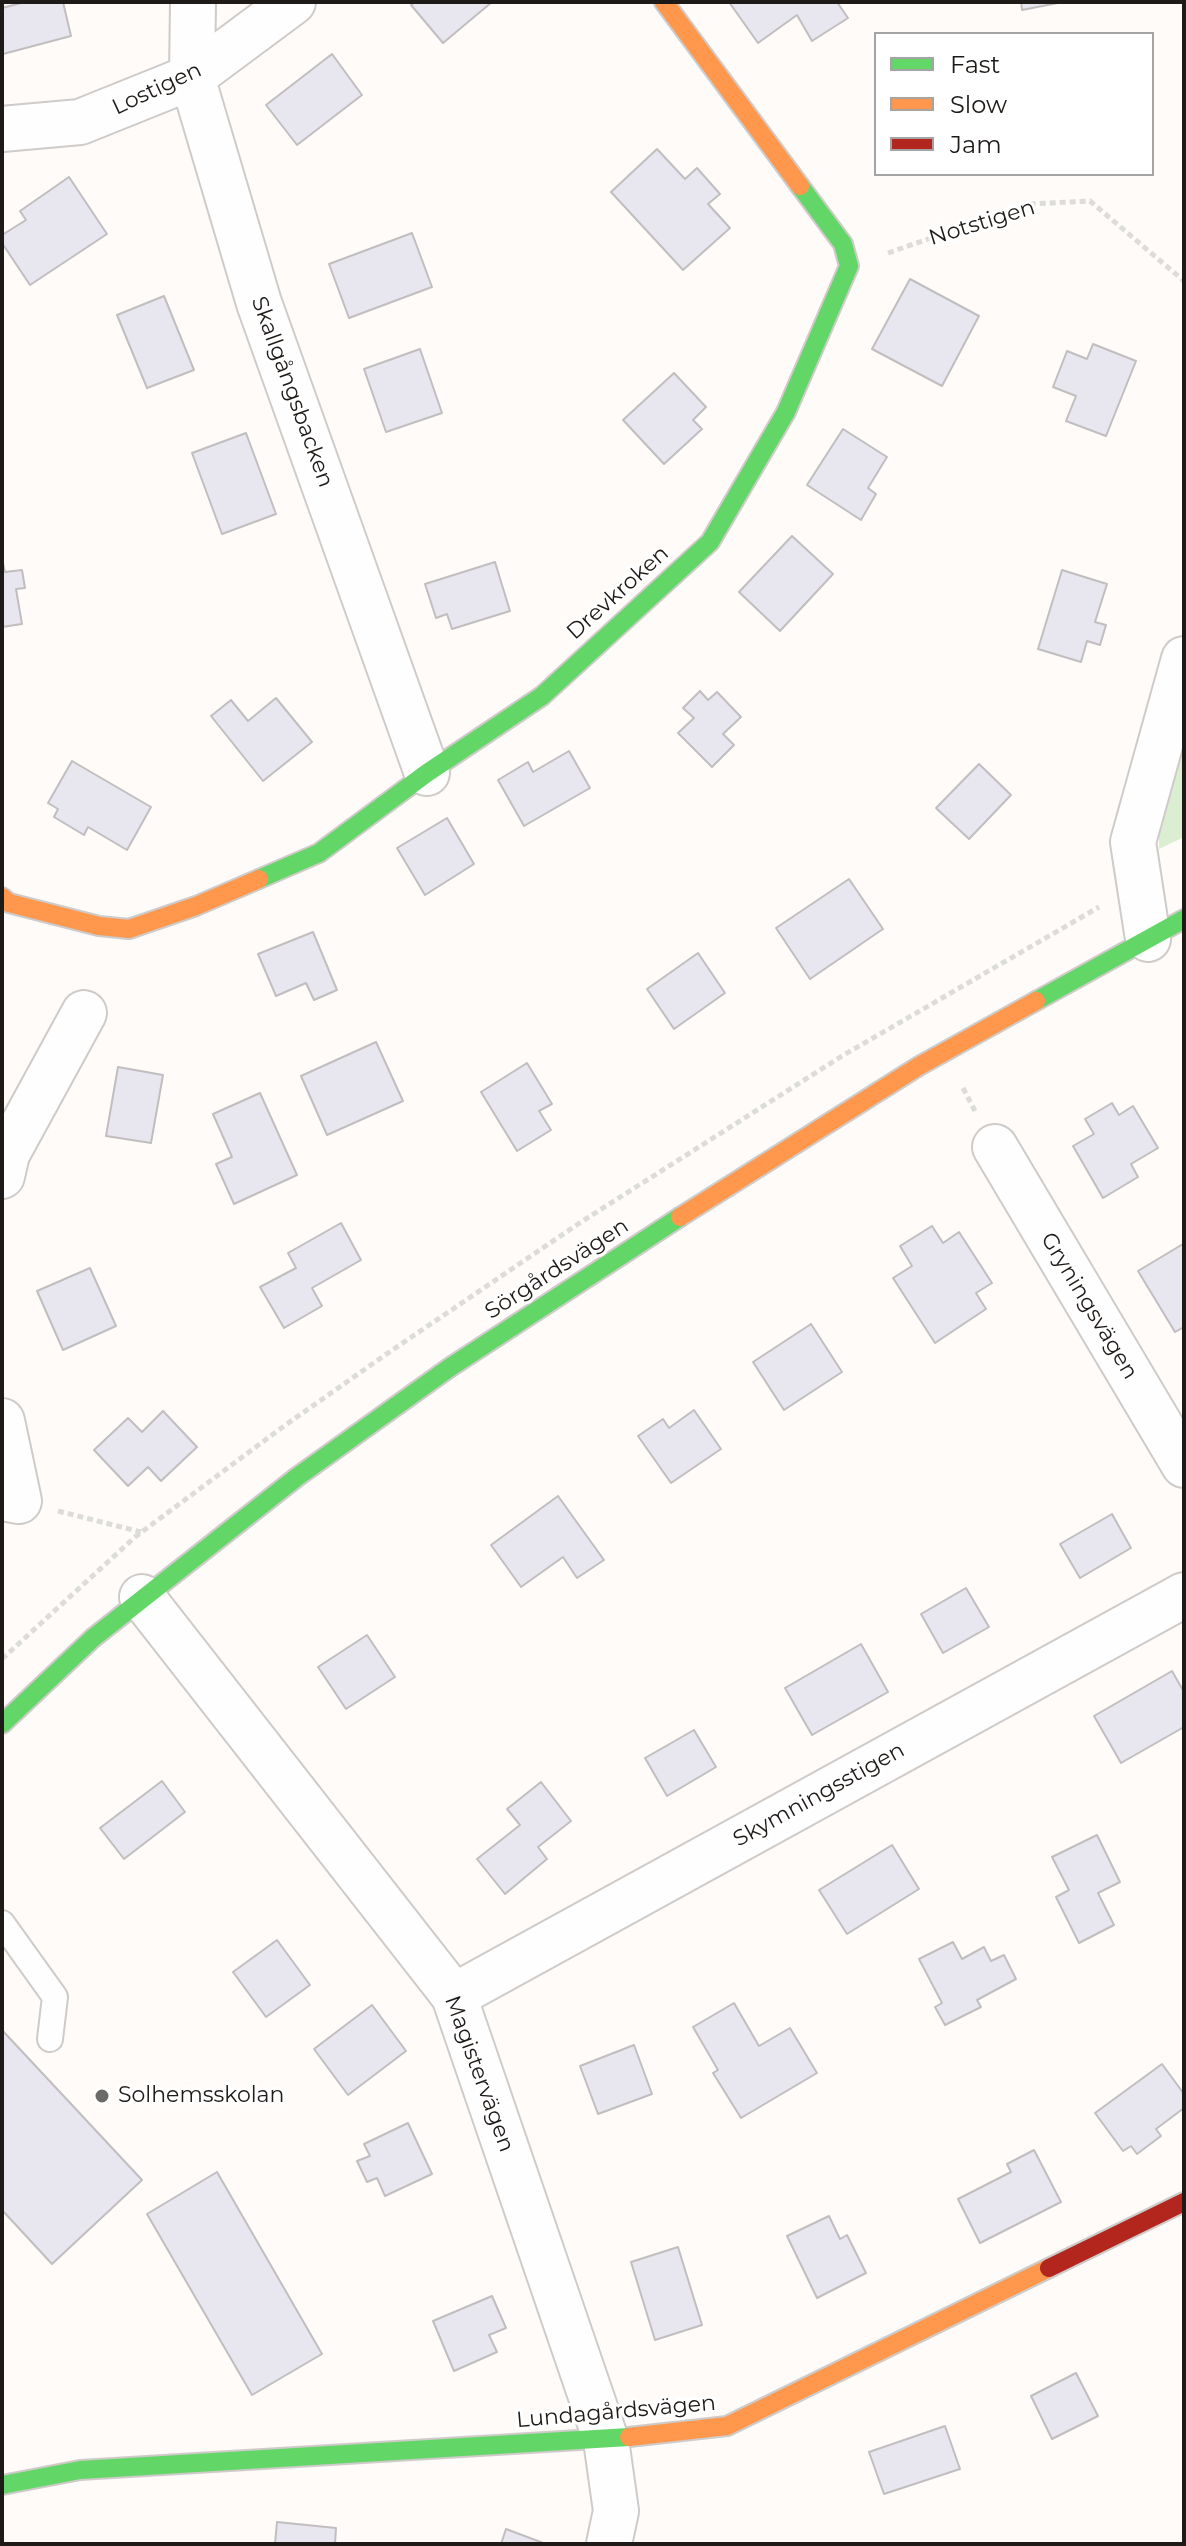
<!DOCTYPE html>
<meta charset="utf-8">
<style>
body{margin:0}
#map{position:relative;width:1186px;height:2546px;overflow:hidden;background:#fefbf9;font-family:Montserrat,sans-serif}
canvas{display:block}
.frame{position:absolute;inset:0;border:4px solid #1e1a18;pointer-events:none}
.legend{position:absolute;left:874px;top:32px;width:280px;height:144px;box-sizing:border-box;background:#fff;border:2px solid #a5a3a3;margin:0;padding:10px 14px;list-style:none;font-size:24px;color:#1e1a18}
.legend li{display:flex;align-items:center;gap:16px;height:40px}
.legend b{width:40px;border:2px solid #a5a3a3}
</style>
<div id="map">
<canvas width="1186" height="2546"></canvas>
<div class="frame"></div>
<ul class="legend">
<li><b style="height:10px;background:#63d668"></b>Fast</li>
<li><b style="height:10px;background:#ff974d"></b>Slow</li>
<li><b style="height:10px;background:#b3261e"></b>Jam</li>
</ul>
</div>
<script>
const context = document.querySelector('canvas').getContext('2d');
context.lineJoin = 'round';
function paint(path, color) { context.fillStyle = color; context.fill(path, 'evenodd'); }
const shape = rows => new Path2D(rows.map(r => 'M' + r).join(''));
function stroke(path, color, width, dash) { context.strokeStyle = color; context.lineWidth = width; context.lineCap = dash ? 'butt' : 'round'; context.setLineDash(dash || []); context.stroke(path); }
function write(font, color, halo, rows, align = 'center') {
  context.font = font + ' Montserrat,sans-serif'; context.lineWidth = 6; context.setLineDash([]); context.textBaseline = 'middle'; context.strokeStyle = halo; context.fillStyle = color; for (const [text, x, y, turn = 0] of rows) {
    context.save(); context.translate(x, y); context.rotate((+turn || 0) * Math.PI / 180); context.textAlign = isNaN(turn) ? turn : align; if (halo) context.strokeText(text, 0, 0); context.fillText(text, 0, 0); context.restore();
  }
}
const green = shape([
 [1184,730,1184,837,1159,849,1159,828]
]);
const building = shape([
 [25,2,63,2,71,36,3,54,2,8,25,2],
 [415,2,492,2,443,43,411,5,415,2],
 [729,2,837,2,848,18,812,41,797,15,758,43,729,2],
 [1021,2,1063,2,1022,10,1021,2],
 [332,54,362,95,297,145,266,105,332,54],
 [657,149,685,179,697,168,720,194,708,204,730,228,683,270,611,192,657,149],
 [69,177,107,234,30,285,2,243,2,235,26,220,20,211,69,177],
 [412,233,432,287,349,318,329,264,412,233],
 [910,279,979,316,942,386,872,349,910,279],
 [164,296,194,370,147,388,117,315,164,296],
 [1093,344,1136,361,1106,436,1066,421,1076,396,1053,387,1067,351,1087,359,1093,344],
 [420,349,442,413,386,432,364,369,420,349],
 [674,373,706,407,693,420,702,429,664,464,623,420,674,373],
 [843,429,887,457,868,488,876,494,861,520,807,485,843,429],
 [246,433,276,514,222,534,192,453,246,433],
 [792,536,833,574,780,631,739,592,792,536],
 [2,559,5,572,22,570,25,588,16,589,22,624,2,627,2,559],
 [495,562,510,611,452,629,447,614,436,618,425,584,495,562],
 [1062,570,1107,584,1095,622,1106,625,1100,645,1087,641,1081,662,1038,649,1062,570],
 [700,691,708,700,717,692,741,717,723,734,734,745,712,767,678,733,694,718,683,708,700,691],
 [276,698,312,742,263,781,211,716,231,700,248,721,276,698],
 [569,751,590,788,524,826,498,780,528,762,533,772,569,751],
 [72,761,151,807,127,850,88,827,84,835,54,817,58,809,48,803,72,761],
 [979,764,1011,795,969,839,936,808,979,764],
 [447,818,474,864,425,895,397,848,447,818],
 [849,879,883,929,810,979,776,928,849,879],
 [313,932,337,990,314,1000,306,983,276,996,258,954,313,932],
 [698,953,725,993,674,1029,647,989,698,953],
 [376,1042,403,1101,327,1135,301,1076,376,1042],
 [527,1063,552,1104,539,1111,551,1130,517,1151,481,1092,527,1063],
 [118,1067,163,1075,151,1143,106,1136,118,1067],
 [260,1093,297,1175,234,1204,216,1164,232,1157,213,1114,260,1093],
 [1112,1103,1119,1115,1133,1106,1158,1148,1131,1164,1138,1177,1103,1198,1073,1146,1094,1134,1085,1119,1112,1103],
 [341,1223,361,1260,312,1288,322,1306,284,1328,260,1287,296,1268,288,1253,341,1223],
 [932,1226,943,1243,959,1232,992,1283,976,1293,986,1309,935,1343,893,1278,912,1266,900,1246,932,1226],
 [1183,1244,1184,1327,1175,1332,1138,1271,1183,1244],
 [90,1268,116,1326,63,1350,37,1291,90,1268],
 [811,1324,842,1372,784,1410,753,1362,811,1324],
 [694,1410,721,1449,671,1483,638,1436,663,1419,669,1428,694,1410],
 [163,1411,197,1447,161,1481,148,1467,128,1486,94,1450,128,1418,142,1432,163,1411],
 [558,1496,604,1560,577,1578,563,1557,521,1587,491,1545,558,1496],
 [1112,1514,1131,1548,1080,1578,1060,1544,1112,1514],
 [966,1588,989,1627,943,1653,921,1614,966,1588],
 [367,1635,395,1677,346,1709,318,1667,367,1635],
 [861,1644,888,1692,812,1735,785,1688,861,1644],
 [1172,1671,1184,1692,1184,1727,1121,1763,1094,1716,1172,1671],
 [694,1730,716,1767,667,1796,645,1758,694,1730],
 [162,1781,185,1812,124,1859,100,1828,162,1781],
 [541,1782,571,1821,538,1847,547,1859,505,1894,477,1859,520,1825,507,1809,541,1782],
 [1097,1835,1120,1882,1098,1893,1114,1925,1079,1943,1056,1897,1069,1890,1052,1857,1097,1835],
 [892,1845,919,1889,847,1934,819,1890,892,1845],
 [277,1940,310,1985,266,2017,233,1972,277,1940],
 [953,1942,962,1959,984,1947,991,1961,1004,1955,1016,1979,977,2000,981,2007,945,2025,935,2007,942,2003,919,1959,953,1942],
 [734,2003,759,2046,790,2028,817,2073,741,2118,713,2073,718,2070,693,2027,734,2003],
 [372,2005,406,2051,348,2095,314,2049,372,2005],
 [2,2030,142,2180,52,2264,2,2210,2,2030],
 [634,2045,652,2094,598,2114,580,2066,634,2045],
 [1162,2064,1184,2094,1184,2108,1156,2129,1161,2136,1137,2154,1131,2146,1123,2151,1095,2113,1162,2064],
 [408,2123,432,2174,385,2196,377,2178,367,2182,357,2161,370,2156,364,2144,408,2123],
 [1034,2150,1061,2202,980,2243,958,2199,1011,2172,1007,2164,1034,2150],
 [217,2172,322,2354,252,2395,147,2214,217,2172],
 [829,2216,840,2239,847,2235,866,2273,817,2298,787,2236,829,2216],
 [678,2247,702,2325,655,2340,631,2262,678,2247],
 [492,2296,506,2328,489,2335,497,2352,454,2371,433,2321,492,2296],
 [1076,2373,1098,2416,1052,2439,1031,2396,1076,2373],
 [945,2426,960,2469,884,2494,869,2452,945,2426],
 [277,2522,336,2528,335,2544,275,2544,277,2522],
 [506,2529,546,2544,501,2544,506,2529]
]);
const path = shape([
 [888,253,1029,204,1090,201,1184,281],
 [963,1088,975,1111],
 [58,1511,141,1532],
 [2,1659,135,1537,284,1426,388,1353,581,1222,842,1056,1099,907]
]);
const lane = shape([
 [2,1923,55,1997,50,2039]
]);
const street = shape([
 [193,2,192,77,259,303,427,773],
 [2,129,80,122,192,77,293,2],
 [1148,939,1133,842,1184,659],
 [995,1147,1184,1465],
 [2,1176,7,1154,84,1013],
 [2,1421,19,1501,2,1498],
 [142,1597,454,1996,606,2440,616,2511,609,2544],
 [454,1996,1184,1595]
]);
const fast = shape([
 [259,879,319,853,427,773,542,696,710,542,786,412,849,266,843,244,800,186],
 [1036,1001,1184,919],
 [2,1724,93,1638,297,1477,449,1368,680,1217],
 [2,2485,80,2470,629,2437]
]);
const slow = shape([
 [664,2,800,186],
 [2,897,9,903,99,926,129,929,196,906,259,879],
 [680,1217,919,1066,1036,1001],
 [629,2437,727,2426,1049,2268]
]);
const jam = shape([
 [1049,2268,1184,2202]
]);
const markers = [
 [102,2096,8,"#6c6967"]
];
const streetNames = [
 ["Lostigen",157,89,-25],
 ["Notstigen",982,223,-17],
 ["Skallgångsbacken",292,392,70],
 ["Drevkroken",618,593,-42],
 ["Sörgårdsvägen",557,1269,-33],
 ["Gryningsvägen",1089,1306,59],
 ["Skymningsstigen",819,1795,-29],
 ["Magistervägen",479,2074,70],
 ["Lundagårdsvägen",616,2412,-5]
];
const poiNames = [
 ["Solhemsskolan",118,2096]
];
paint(green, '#dceed2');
paint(building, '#e8e6ef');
stroke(building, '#c0bebf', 2);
stroke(lane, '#cecbc9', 28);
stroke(street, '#cecbc9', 48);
stroke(fast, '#cecbc9', 22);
stroke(slow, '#cecbc9', 22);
stroke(jam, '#cecbc9', 22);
stroke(path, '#dcdcdb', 5, [6, 4]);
stroke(lane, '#fffefe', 24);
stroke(street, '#fffefe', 44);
stroke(fast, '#63d668', 18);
stroke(slow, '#ff974d', 18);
stroke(jam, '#b3261e', 18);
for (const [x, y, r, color] of markers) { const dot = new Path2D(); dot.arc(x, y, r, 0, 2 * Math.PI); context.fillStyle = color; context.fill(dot); stroke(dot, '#fff', 3); }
write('22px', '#1e1a18', '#fff', streetNames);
write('22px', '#1e1a18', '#fff', poiNames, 'left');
</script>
